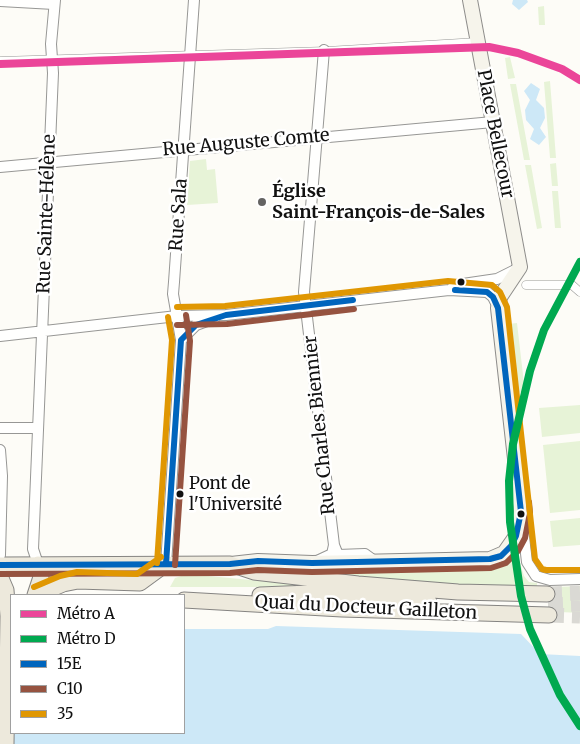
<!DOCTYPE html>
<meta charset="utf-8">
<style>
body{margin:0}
#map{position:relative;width:580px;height:744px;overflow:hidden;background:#fdfcf7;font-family:Merriweather,serif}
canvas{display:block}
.legend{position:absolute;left:10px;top:594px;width:175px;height:140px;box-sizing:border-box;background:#fff;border:1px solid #a0a0a0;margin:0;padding:6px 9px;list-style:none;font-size:15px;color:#111}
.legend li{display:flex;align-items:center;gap:10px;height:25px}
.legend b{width:25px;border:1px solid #a0a0a0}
</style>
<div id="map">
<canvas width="580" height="744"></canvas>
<ul class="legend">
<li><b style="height:6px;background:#eb4599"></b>Métro A</li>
<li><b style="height:6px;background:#00a950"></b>Métro D</li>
<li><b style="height:6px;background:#0065bd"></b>15E</li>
<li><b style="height:6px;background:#965340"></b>C10</li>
<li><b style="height:6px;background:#e09702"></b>35</li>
</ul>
</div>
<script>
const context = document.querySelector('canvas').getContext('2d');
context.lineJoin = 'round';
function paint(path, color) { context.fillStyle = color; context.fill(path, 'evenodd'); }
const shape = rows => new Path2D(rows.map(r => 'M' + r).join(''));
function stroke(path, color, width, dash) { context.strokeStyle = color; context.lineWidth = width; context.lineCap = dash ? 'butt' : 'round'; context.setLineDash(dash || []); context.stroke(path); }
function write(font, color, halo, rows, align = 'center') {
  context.font = font + ' Merriweather,serif'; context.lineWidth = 5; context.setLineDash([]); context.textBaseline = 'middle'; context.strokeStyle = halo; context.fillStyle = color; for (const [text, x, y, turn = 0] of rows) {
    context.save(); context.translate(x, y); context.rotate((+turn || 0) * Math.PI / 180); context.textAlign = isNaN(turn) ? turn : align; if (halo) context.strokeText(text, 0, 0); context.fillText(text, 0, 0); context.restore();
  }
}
const green = shape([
 [544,6,545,25,539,25,538,7],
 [510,57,515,78,508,79,505,58],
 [550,81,556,158,550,158,544,82],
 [510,84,516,84,530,160,524,160],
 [206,159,207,170,215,169,218,203,187,205,190,161],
 [556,163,558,186,552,186,550,164],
 [525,165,531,165,542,228,537,229],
 [552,191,558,191,561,228,555,228],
 [517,323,525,392,515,393,508,324],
 [580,405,580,433,542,437,539,408],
 [580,441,580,510,550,513,543,445],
 [580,518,580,545,553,547,550,521],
 [518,556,524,576,529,582,537,583,537,586,440,585,294,571,504,559],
 [187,574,294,584,294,587,170,587,175,578],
 [580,586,580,613,560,612,558,587]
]);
const water = shape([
 [513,0,527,0,528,2,519,10,512,4],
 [531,83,540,89,536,100,544,108,545,118,540,128,546,137,539,145,530,139,534,129,526,120,525,110,530,100,524,91],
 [276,626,521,634,540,654,580,656,580,744,0,744,0,630,11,630,11,733,184,733,184,629,268,629]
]);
const primaryTunnel = shape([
 [547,594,580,593],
 [548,605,580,604],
 [549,615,580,616]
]);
const pedestrian = shape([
 [0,61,327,51,478,42],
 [526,285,572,285,580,292]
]);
const minor = shape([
 [0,1,54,4],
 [0,167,493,122],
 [452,288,463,284,497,279,517,269],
 [0,336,177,316,226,315,449,290,487,292,493,297,498,307],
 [181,340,196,325,215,318],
 [0,428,38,428],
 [0,450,2,476,0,555],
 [522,520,527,562,536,576,550,580,580,579],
 [334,545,338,555,365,554,376,562],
 [317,561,332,554,334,545,304,292,324,50],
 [38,564,33,549,53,73,51,44,55,0],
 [166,564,181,340,173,294,174,282,194,0]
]);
const secondary = shape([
 [231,564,258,561,312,563,490,559,504,553,516,536,521,512,498,308,500,297,520,267,470,0]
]);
const primary = shape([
 [0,565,230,564,254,572,358,584,458,592,547,594],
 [0,576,6,590,8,616,6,744],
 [35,595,41,577,38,564],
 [37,595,63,584,78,581,140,583,166,564],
 [260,595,310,593,429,602],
 [184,600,342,609,549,615]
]);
const bus1 = shape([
 [166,564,181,340,196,325,226,315,353,300],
 [0,565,230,564,258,561,312,563,490,559,501,556,511,546,516,536,521,512,498,308,493,297,487,292,455,290]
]);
const bus2 = shape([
 [177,325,227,324,354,309],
 [175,565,190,341,186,315],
 [0,574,230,573,258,570,312,572,491,568,506,563,518,551,525,538,530,513,529,502]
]);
const bus3 = shape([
 [177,307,225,306,448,281,492,285,500,292,507,307,535,559,542,569,546,570,580,570],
 [157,563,172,340,168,317],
 [34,587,60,576,77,572,137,574,161,557]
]);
const metro1 = shape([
 [0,64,489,47,518,53,562,69,580,80]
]);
const metro2 = shape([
 [580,262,544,330,530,371,513,444,509,481,510,522,521,596,530,629,560,695,580,726]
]);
const markers = [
 [262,202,5,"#646362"],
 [461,282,4.5,"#111"],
 [180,494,4.5,"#111"],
 [521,514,4.5,"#111"]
];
const busNames = [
 ["Pont de",189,484],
 ["l'Université",189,505]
];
const streetNames = [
 ["Place Bellecour",495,134,79],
 ["Rue Auguste Comte",246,143,-5],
 ["Rue Sainte-Hélène",47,214,-88],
 ["Rue Sala",179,215,-86],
 ["Rue Charles Biennier",320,425,-96],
 ["Quai du Docteur Gailleton",366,608,3]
];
const poiNames = [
 ["Église",272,192],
 ["Saint-François-de-Sales",272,213]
];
paint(green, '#e7f3d7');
paint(water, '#cde8f7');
stroke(primaryTunnel, '#dad9d4', 15, [15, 8]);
stroke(pedestrian, '#979795', 9);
stroke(minor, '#979795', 12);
stroke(secondary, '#8e8d8b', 16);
stroke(primary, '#858482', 17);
stroke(pedestrian, '#fffffe', 8);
stroke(minor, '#fffffe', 10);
stroke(secondary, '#f6f4eb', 14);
stroke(primary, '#ede9dc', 15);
stroke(bus1, '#0065bd', 6);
stroke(bus2, '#965340', 6);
stroke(bus3, '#e09702', 6);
stroke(metro1, '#eb4599', 8);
stroke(metro2, '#00a950', 8);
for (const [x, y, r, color] of markers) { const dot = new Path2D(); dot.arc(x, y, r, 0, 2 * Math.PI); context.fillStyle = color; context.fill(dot); stroke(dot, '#fff', 2); }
write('17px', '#111', '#fff', busNames, 'left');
write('18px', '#111', '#fff', streetNames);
write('bold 18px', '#111', '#fff', poiNames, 'left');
</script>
